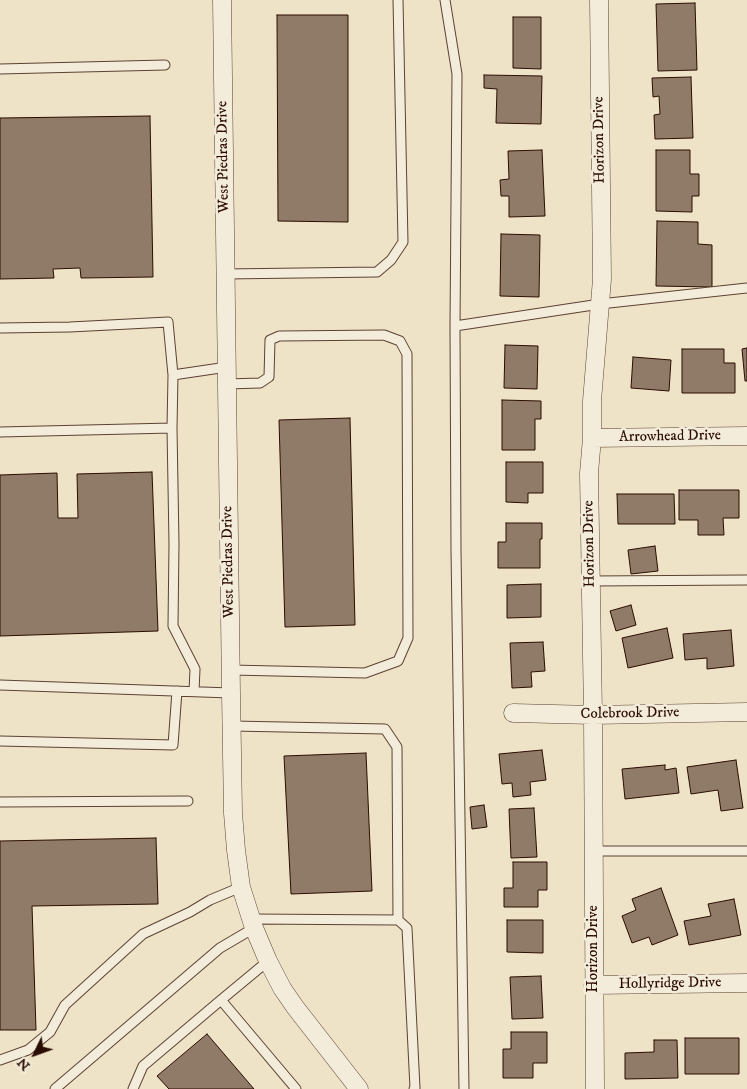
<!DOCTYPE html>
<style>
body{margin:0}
#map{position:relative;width:747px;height:1089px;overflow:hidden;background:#eee2c7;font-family:"IM FELL DW Pica",serif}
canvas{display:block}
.north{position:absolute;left:10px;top:1029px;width:50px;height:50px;-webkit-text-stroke:4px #f4ecdb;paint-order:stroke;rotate:228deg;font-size:14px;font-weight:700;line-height:20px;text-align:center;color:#2b0c01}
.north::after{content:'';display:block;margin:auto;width:18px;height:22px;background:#2b0c01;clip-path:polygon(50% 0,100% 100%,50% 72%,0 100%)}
</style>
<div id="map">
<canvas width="747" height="1089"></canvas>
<div class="north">N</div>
</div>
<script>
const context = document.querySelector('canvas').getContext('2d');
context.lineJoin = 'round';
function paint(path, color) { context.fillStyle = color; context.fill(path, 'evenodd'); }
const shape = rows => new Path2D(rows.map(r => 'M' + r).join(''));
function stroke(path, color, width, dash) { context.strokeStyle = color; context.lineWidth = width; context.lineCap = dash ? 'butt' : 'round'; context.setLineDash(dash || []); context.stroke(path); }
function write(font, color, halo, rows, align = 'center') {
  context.font = font + ' "IM FELL DW Pica",serif'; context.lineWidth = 5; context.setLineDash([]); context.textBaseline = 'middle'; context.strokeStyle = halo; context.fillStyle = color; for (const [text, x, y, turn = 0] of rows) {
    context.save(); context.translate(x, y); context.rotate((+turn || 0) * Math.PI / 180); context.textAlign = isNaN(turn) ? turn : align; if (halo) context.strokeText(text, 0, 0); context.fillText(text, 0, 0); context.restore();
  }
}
const building = shape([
 [695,3,697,70,658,71,656,4,695,3],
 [277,15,348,15,348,222,278,221,277,15],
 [513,17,541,17,541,69,513,68,513,17],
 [484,75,542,76,541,124,496,123,497,89,484,88,484,75],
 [691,77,693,138,655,139,654,115,660,114,659,96,653,97,652,78,691,77],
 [150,116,153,277,81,278,80,268,53,269,54,278,0,279,0,118,150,116],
 [542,150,545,216,509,217,509,196,501,196,500,180,509,179,508,151,542,150],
 [656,150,690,150,690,174,699,174,699,196,692,196,692,212,656,211,656,150],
 [657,221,698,222,698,244,712,245,712,287,656,286,657,221],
 [501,234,540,235,539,297,500,296,501,234],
 [505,345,538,346,537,389,504,388,505,345],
 [747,348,747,381,745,381,742,349,747,348],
 [682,349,724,349,724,363,735,363,735,393,682,393,682,349],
 [633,357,671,360,669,391,631,388,633,357],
 [502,400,541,401,541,419,535,419,535,450,502,450,502,400],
 [350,418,355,625,285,627,279,420,350,418],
 [506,462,543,462,543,493,528,493,528,503,506,502,506,462],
 [152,472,158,631,0,636,0,475,57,473,58,518,78,518,77,474,152,472],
 [679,490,739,490,739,518,723,518,724,535,698,535,698,520,679,520,679,490],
 [617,494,674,494,675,524,618,524,617,494],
 [506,523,542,523,542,539,540,539,540,568,498,568,498,542,506,542,506,523],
 [655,546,658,571,631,574,628,550,655,546],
 [541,584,541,617,507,618,507,585,541,584],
 [631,605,636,625,616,631,610,611,631,605],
 [667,628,673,658,628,668,622,638,667,628],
 [731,630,734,666,707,669,707,658,685,660,683,634,731,630],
 [543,642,545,671,531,672,532,687,512,688,510,643,543,642],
 [542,750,546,780,530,782,531,795,513,797,512,783,502,784,499,754,542,750],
 [366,753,372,891,291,894,284,756,366,753],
 [736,760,743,808,721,811,718,790,691,794,687,767,736,760],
 [665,765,665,770,676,768,679,793,625,799,622,769,665,765],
 [484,805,487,827,472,829,470,807,484,805],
 [534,808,537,857,511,858,509,809,534,808],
 [156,838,158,904,32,906,36,1030,0,1030,0,841,156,838],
 [513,862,547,862,547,890,538,890,538,907,504,907,504,888,513,888,513,862],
 [661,888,678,935,652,945,649,937,632,943,622,916,636,910,632,899,661,888],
 [734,899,741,935,689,945,684,921,711,916,708,904,734,899],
 [507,920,543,920,543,953,507,952,507,920],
 [541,976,543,1018,512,1019,510,977,541,976],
 [511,1032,547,1032,547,1063,533,1063,533,1078,503,1078,503,1049,511,1049,511,1032],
 [207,1034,254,1089,169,1089,157,1076,207,1034],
 [685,1038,739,1038,739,1074,685,1074,685,1038],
 [654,1040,677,1040,678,1078,625,1079,625,1053,654,1052,654,1040]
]);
const service = shape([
 [445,0,457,74,455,326,456,550,464,1089],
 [0,69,165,65],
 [225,274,377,272,391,260,403,242,398,0],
 [455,326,600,304,747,288],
 [0,328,70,327,168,322,173,375,227,367],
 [173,375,172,428,174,544,173,626,195,669,194,691],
 [227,384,260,383,269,377,270,340,279,336,384,335,400,341,407,354,408,638,398,661,365,673,231,670],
 [0,432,172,428],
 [591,581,747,580],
 [0,685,231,693],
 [232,726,385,729,397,747,398,920],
 [0,741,173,745,177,691],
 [0,802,188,801],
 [593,851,747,851],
 [251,919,398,920,407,928,415,1088,414,1089],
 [268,961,221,1000,296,1089],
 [0,1060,28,1050,50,1032,65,1005,143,934,190,912,210,900,241,887],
 [55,1089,220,948,254,928],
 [133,1089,143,1066,221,1000]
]);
const minor = shape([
 [222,0,231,693,233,813,236,850,241,887,254,928,268,961,282,988,295,1007,359,1089],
 [592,438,747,436],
 [513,713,593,715,747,712],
 [593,985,747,983],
 [595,1089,593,715,589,473,592,438,592,401,602,279,599,0]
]);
const streetNames = [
 ["Horizon Drive",600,140,-91],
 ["West Piedras Drive",224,157,-91],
 ["Arrowhead Drive",670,437,-1],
 ["Horizon Drive",590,544,-91],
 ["West Piedras Drive",229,562,-91],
 ["Colebrook Drive",630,714,-1],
 ["Horizon Drive",594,949,-90],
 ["Hollyridge Drive",670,984,-1]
];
paint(building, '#907b68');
stroke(building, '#2b0c01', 1);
stroke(service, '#5c4232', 11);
stroke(minor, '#5c4232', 19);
stroke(service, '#f4ecdb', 9);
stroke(minor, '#f4ecdb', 18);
write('15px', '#2b0c01', '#f4ecdb', streetNames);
</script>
